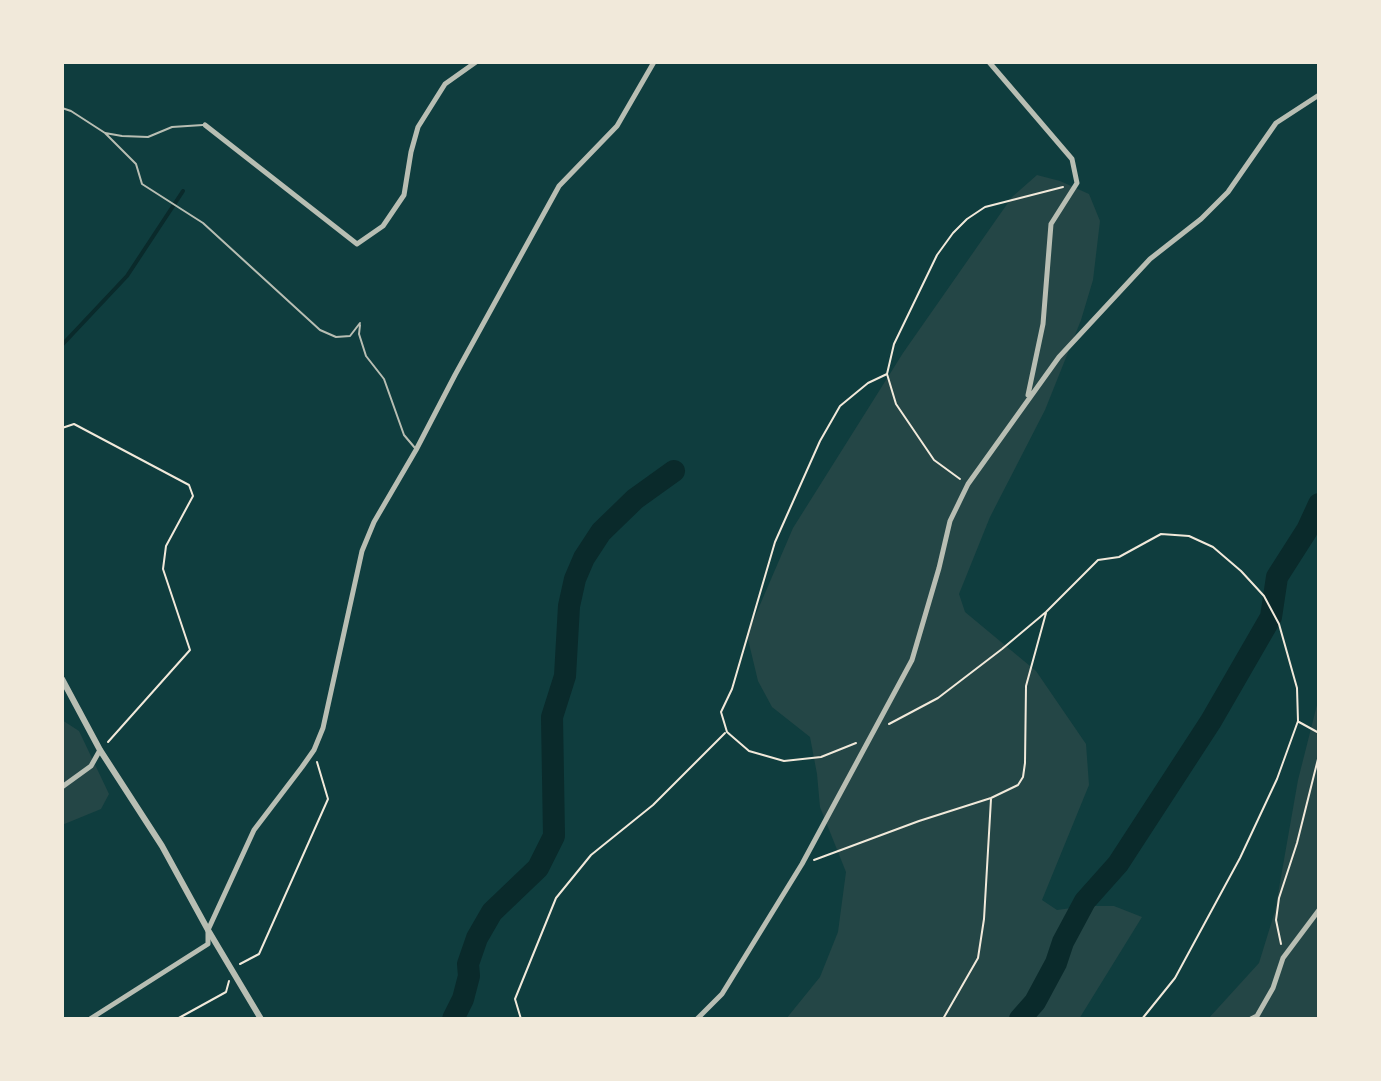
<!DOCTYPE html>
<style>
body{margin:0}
#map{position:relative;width:1381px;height:1081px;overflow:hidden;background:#0f3d3e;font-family:Roboto,sans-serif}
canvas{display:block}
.frame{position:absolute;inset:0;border:64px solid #f1e9da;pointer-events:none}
</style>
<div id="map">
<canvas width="1381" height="1081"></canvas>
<div class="frame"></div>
</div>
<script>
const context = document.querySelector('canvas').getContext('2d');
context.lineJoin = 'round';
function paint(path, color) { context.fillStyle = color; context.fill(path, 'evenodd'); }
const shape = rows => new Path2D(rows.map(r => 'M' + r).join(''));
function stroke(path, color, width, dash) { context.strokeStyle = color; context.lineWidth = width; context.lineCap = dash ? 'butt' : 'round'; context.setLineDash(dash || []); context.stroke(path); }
const green = shape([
 [1037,175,1060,181,1089,194,1100,221,1093,280,1081,320,1045,410,990,517,959,594,965,612,1036,671,1086,744,1089,785,1042,900,1057,910,1086,906,1114,906,1142,917,1079,1019,786,1019,820,977,838,932,846,872,820,807,817,774,810,737,772,707,758,681,747,635,793,528,903,353,1012,197],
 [1319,697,1319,1019,1208,1019,1259,963,1275,911,1298,780],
 [62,720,79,731,109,794,101,809,62,825]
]);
const stream = shape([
 [62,345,127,276,183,191]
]);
const river = shape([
 [453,1019,463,999,469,976,468,964,477,938,492,912,538,868,554,836,552,717,565,676,569,606,575,579,584,558,601,532,635,499,674,471],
 [1020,1019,1035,1002,1056,963,1063,942,1085,901,1118,864,1211,721,1271,617,1277,577,1307,530,1319,504]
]);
const path = shape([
 [62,428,74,424,189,485,193,496,166,546,163,569,190,650,108,742],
 [960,479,934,460,896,404,887,374,894,344,937,255,953,233,967,219,985,207,1063,187],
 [1299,722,1319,733],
 [889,724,938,698,1002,649,1046,612,1098,560,1119,557,1161,534,1189,536,1213,547,1241,571,1264,596,1279,624,1297,688,1298,721,1277,779,1240,858,1175,978,1142,1019],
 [856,743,821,757,784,761,749,751,727,732,721,712,732,689,775,542,820,441,840,406,868,383,887,374],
 [814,860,919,821,991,798,1018,785,1023,777,1025,763,1026,686,1046,613],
 [1281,944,1276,920,1279,898,1297,843,1319,755],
 [240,964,259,954,328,799,317,762],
 [177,1019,226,992,229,981],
 [521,1019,515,999,556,898,591,855,653,805,725,733],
 [943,1019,978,958,984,919,991,799]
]);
const service = shape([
 [62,108,71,111,105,133,122,136,148,137,172,127,203,125],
 [105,133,136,164,142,184,203,223,320,330,336,337,350,336,360,323],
 [360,325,359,334,366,356,384,379,404,435,415,448]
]);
const minor = shape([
 [989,62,1072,159,1077,183,1051,224,1043,324,1028,395],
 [205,125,357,244,383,226,404,195,411,152,418,127,445,84,476,62],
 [62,787,91,766,100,750],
 [90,1019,208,944,208,930,254,830,302,767,314,750,323,728,362,551,374,522,416,450,455,375,559,186,617,126,654,62],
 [697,1019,722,994,802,864,912,660,939,568,950,521,968,484,1059,357,1150,259,1201,219,1228,192,1276,123,1319,95],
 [1251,1019,1257,1016,1273,988,1283,958,1319,910]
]);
const tertiary = shape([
 [62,679,100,750,162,846,208,930,261,1019]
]);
paint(green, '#244646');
stroke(stream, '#0a2a2b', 4);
stroke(river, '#0a2a2b', 22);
stroke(path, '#f1e9da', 2);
stroke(service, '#b8beb3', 2);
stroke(minor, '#b8beb3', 5);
stroke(tertiary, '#b8beb3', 6);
</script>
